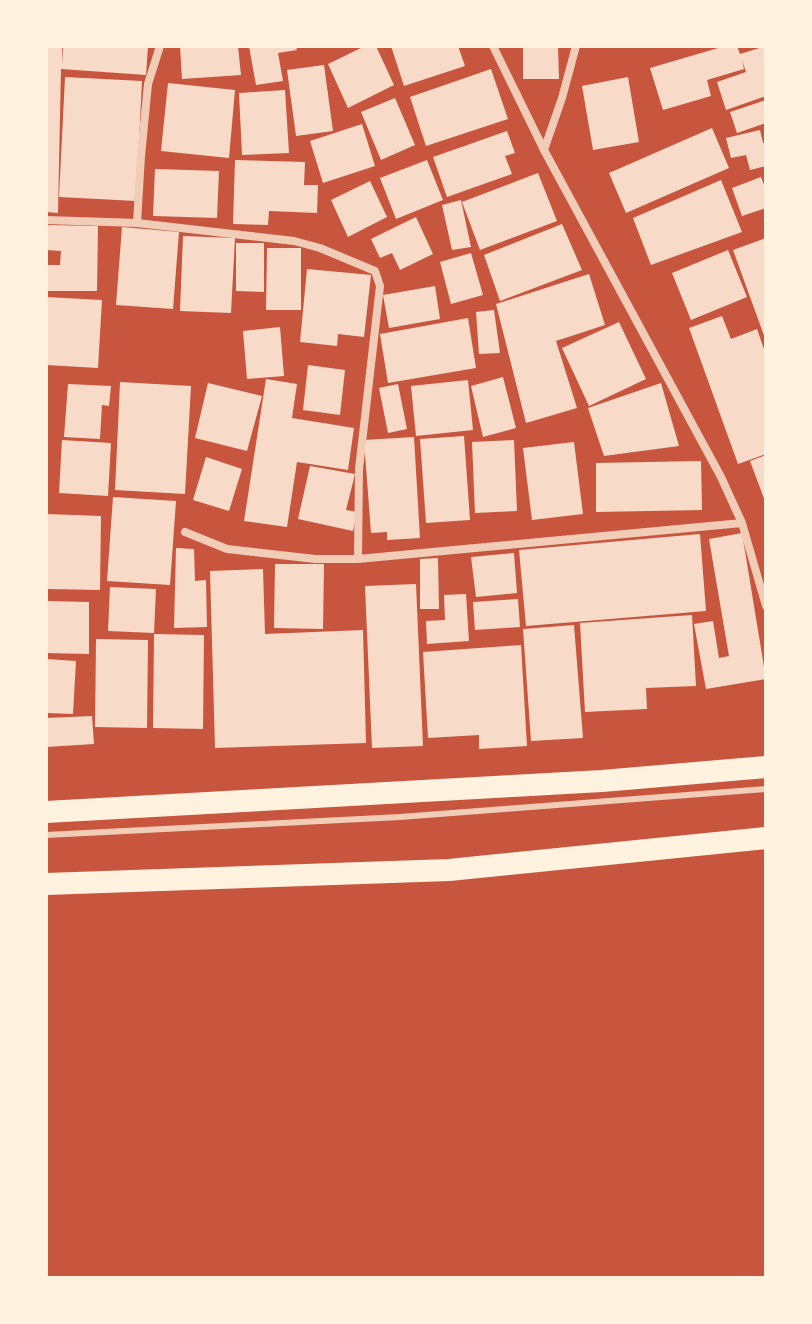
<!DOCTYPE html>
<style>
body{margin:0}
#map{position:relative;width:812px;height:1324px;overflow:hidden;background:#c8553d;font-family:Mulish,sans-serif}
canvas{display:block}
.frame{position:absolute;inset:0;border:48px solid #fff3e0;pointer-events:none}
</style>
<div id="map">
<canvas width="812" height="1324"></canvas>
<div class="frame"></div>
</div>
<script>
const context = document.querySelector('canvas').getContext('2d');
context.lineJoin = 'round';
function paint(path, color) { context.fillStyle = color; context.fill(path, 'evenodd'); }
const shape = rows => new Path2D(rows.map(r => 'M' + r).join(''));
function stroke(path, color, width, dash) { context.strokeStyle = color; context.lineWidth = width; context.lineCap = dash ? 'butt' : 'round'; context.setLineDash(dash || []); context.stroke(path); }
const building = shape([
 [46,46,62,46,62,65,63,46,148,46,146,75,61,69,58,213,46,212],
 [180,46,238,46,241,75,182,79],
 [249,46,296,46,297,50,278,53,283,81,256,85],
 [365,46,376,46,394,85,348,108,328,64],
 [391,46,458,46,465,66,404,86],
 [523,46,558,46,559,79,523,79],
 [725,46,737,46,740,54,766,46,766,96,726,110,717,82,746,72,742,60,744,69,707,80,711,96,663,110,650,68],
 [324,65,333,131,296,136,287,70],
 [491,69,508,119,426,146,410,97],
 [65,77,142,81,136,201,59,197],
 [628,77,639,142,593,150,582,86],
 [168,83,235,90,229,158,161,151],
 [285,90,289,153,242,155,239,93],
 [395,98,415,145,381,160,361,112],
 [766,100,766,123,737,133,730,112],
 [362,124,375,166,323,183,310,141],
 [712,128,729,168,626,213,609,173],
 [760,130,763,143,766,142,766,166,750,170,746,155,731,158,726,138],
 [507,131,515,153,505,156,512,174,447,197,433,157],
 [235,160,305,162,304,185,318,185,317,213,269,211,268,225,233,224],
 [427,160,443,200,396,219,380,178],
 [155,169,219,171,217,218,153,216],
 [538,173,557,221,480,250,462,202],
 [761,177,766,190,766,208,742,216,732,188],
 [721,180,742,232,651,265,633,218],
 [370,181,387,217,348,237,331,200],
 [461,200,471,247,452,250,442,205],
 [416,217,433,254,400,270,392,253,380,258,371,239],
 [562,224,582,270,500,301,484,255],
 [46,225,98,226,97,291,46,291,46,265,60,265,61,251,46,250],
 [122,227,179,232,173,309,116,305],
 [183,236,235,238,231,313,180,311],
 [766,238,766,341,733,250],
 [236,243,264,243,264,292,236,291],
 [267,248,301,248,301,310,266,310],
 [728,250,747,297,691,320,672,273],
 [471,253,483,295,451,304,440,262],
 [307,269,371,275,364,337,338,334,337,346,300,342],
 [589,274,605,325,556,341,577,408,526,423,496,304],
 [435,286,440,319,389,328,383,295],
 [46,297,102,300,98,368,46,365],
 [494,310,500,353,479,354,476,312],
 [722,316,731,339,757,329,766,355,766,454,738,464,689,328],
 [468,318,476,368,388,383,380,334],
 [619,322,646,379,589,406,562,348],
 [280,327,284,376,247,379,243,331],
 [308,365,345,370,340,415,303,410],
 [503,377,516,428,483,437,471,386],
 [266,379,297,384,292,418,354,428,348,470,297,462,287,527,244,521],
 [468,380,473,430,416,436,411,386],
 [120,382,191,386,185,494,115,490],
 [208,383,262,396,247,451,195,438],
 [661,383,679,446,604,456,588,408],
 [68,384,111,386,109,406,102,405,100,439,64,437],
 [398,384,407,429,388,433,379,388],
 [464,436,470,520,426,523,420,439],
 [414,437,420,538,387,540,387,532,371,533,364,440],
 [62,440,111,443,108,496,59,493],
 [514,440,517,511,475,513,472,442],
 [574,442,583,514,532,520,523,448],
 [766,455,766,504,750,461],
 [206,457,242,469,229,511,193,500],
 [701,461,702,510,596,512,596,463],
 [310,466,355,474,346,510,357,512,353,531,298,519],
 [113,497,176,501,170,585,107,581],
 [46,514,101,516,100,590,46,589],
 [742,533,766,679,706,689,694,624,713,621,719,658,729,656,709,539],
 [700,534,706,611,526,626,519,550],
 [176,548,194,549,195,581,206,580,207,627,174,628],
 [514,553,517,593,476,597,471,557],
 [438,558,439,609,420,609,420,559],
 [275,564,324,564,323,629,274,628],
 [263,569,265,634,363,630,366,743,215,748,210,571],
 [416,584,423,746,372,748,365,586],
 [110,587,156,589,154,633,108,631],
 [466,594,469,641,427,644,426,621,445,620,444,595],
 [518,599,520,627,475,630,473,602],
 [46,601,89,602,89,654,46,653],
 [692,615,696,686,646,688,647,709,585,712,580,623],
 [574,625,583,738,531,741,523,629],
 [154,634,204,635,203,729,153,728],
 [96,639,148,640,147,728,95,727],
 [521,645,527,746,479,749,479,735,428,738,423,652],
 [46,659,76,661,73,714,46,713],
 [92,716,94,744,46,747,46,718]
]);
const service = shape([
 [46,835,400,817,766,789]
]);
const minor = shape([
 [493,46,544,150,721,477,742,523,766,606],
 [544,150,562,98,576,46],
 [46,220,137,223,294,241,320,248,375,271,380,286,359,469,358,559],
 [137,223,141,156,148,84,160,46],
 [185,532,227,549,315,559,358,559,742,523]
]);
const trunk = shape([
 [46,812,602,781,766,767],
 [46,884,449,870,766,838]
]);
paint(building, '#f7dbc8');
stroke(service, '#f1ccb7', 6);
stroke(minor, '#f1ccb7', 8);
stroke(trunk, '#fff3e0', 22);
</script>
